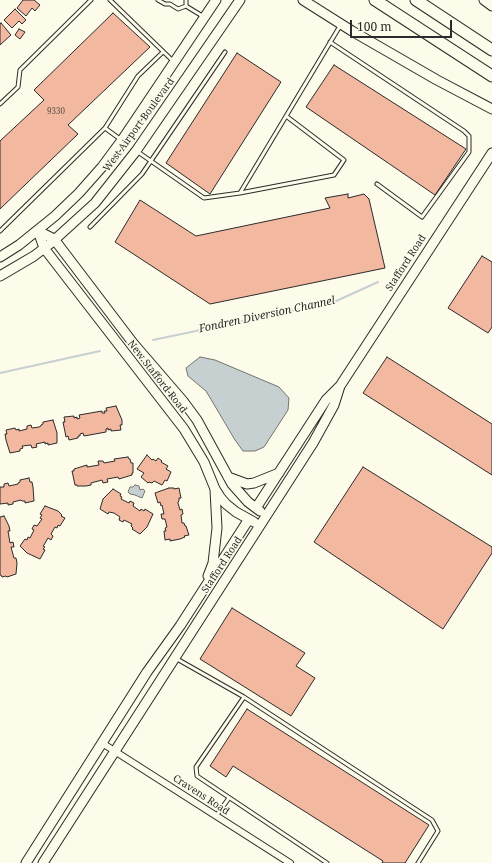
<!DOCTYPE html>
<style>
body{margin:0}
#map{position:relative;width:492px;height:863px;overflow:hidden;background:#fdfbea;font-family:"Noto Serif",serif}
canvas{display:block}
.scale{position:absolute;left:350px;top:20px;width:102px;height:18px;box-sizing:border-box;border:2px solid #2b2b2b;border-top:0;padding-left:5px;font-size:12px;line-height:14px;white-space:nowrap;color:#2b2b2b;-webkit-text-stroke:3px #fdfbea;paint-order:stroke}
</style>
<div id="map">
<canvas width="492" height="863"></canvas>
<div class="scale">100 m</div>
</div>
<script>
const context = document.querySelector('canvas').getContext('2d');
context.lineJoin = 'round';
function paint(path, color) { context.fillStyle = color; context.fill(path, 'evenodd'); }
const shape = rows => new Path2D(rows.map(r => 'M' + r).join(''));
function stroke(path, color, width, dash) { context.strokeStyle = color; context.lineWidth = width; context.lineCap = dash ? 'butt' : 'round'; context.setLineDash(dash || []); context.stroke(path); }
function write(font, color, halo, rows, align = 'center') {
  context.font = font + ' "Noto Serif",serif'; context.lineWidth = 3; context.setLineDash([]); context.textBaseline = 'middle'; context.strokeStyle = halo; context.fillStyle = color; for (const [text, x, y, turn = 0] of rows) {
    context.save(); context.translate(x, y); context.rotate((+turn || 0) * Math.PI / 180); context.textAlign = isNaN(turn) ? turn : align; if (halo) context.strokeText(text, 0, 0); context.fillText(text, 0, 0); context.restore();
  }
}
const water = shape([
 [200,357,215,360,279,387,289,398,288,410,264,447,255,451,243,451,235,440,206,391,188,376,186,368,200,357],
 [135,485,139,486,140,490,143,489,145,491,142,498,135,495,130,494,128,492,130,487,133,487,135,485]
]);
const stream = shape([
 [153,340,334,302,378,282],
 [0,373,100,351]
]);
const building = shape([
 [23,0,34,0,40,5,35,11,32,8,26,16,17,8,23,0],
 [15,9,26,20,22,24,19,21,12,28,4,20,15,9],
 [113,13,150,47,68,125,78,134,0,209,0,141,44,100,34,90,113,13],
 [1,23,11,35,0,45,0,24,1,23],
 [19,29,25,32,20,39,15,35,19,29],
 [237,53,281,82,210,194,166,163,237,53],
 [334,65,466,149,435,195,306,107,334,65],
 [348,194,348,198,364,194,369,199,385,268,210,304,115,242,140,200,196,236,330,208,325,198,348,194],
 [482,256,492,262,492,327,488,333,448,308,482,256],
 [387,357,492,424,492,475,363,393,387,357],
 [116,406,122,420,122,425,120,425,121,430,111,431,111,429,108,430,108,428,106,429,106,432,84,436,83,433,80,434,80,436,78,436,78,438,69,440,68,436,66,437,63,422,65,422,64,417,74,416,74,418,77,417,77,419,80,418,79,415,102,411,102,413,105,413,104,411,107,411,106,408,116,406],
 [53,420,57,433,57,443,48,445,48,443,45,444,45,442,36,444,37,447,32,448,31,445,22,446,23,448,20,449,20,451,10,453,6,440,5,434,7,434,6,430,15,428,16,430,19,429,19,431,27,429,27,426,31,425,32,428,39,427,41,426,41,425,43,424,43,422,53,420],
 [147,455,152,460,153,459,156,461,158,458,162,461,161,462,168,466,166,469,171,472,167,481,165,480,162,485,154,481,152,483,149,482,148,483,141,477,144,473,137,469,147,455],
 [128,457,129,459,130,459,131,463,133,463,133,473,132,473,132,475,119,479,118,477,107,479,108,482,103,483,102,480,91,483,91,485,86,486,77,486,77,485,75,485,72,471,74,471,74,469,87,465,87,467,99,465,98,461,103,461,104,463,115,461,114,459,128,457],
 [363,467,492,547,492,553,443,629,314,542,363,467],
 [29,478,30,482,32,482,33,487,34,501,25,503,25,501,22,501,21,500,13,502,13,504,8,505,8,503,0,504,0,487,4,487,4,484,8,483,9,486,18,484,18,483,20,482,20,480,29,478],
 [169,488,174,488,174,489,179,488,181,498,179,498,179,501,178,502,178,503,180,510,182,509,183,514,181,515,182,523,184,523,185,526,186,526,189,535,184,536,185,537,180,539,170,541,170,539,165,540,164,531,166,531,165,528,167,527,165,519,162,519,161,514,164,514,162,505,161,506,160,502,158,503,155,493,169,488],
 [113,489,121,494,120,496,122,497,121,499,129,503,130,501,134,503,133,506,140,511,141,509,144,511,145,509,153,514,147,527,140,534,132,529,133,528,131,526,132,524,124,520,123,522,119,520,120,517,114,513,109,512,108,514,100,509,103,499,113,489],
 [45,506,58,511,62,515,61,516,65,518,60,526,58,525,57,528,55,527,51,534,53,536,51,540,48,538,44,545,43,546,45,547,43,549,45,550,40,559,27,553,20,546,25,539,27,540,28,537,30,538,34,530,32,529,34,525,37,526,42,519,40,518,42,515,40,514,45,506],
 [4,516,9,526,10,531,8,531,10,543,13,542,14,547,11,547,14,558,16,558,17,563,16,574,7,577,6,576,2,577,1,575,0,575,0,517,4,516],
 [232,608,305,653,296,666,315,678,291,716,200,659,232,608],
 [247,709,429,825,405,863,382,863,383,861,233,766,226,777,210,766,247,709]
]);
const service = shape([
 [110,0,173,61],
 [158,0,165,4,170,4,178,9,186,6],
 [186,0,186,6,204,17],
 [330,42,464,131,469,136,469,152,422,217,377,184],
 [0,104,18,87,20,70,91,0],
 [105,128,120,139],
 [138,152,204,198,240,193,340,26],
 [240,193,334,175,344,160,286,116],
 [90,227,142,174,225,52],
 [0,231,105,128,138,76,163,52],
 [177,659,244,697,432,820,438,831,418,863],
 [244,697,196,767,197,776,327,863],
 [216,816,229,798]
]);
const minor = shape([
 [102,743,290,863]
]);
const secondary = shape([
 [303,0,352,31,437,80,492,109],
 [484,0,492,6],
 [38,231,44,248,184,429,204,462,215,489,220,497,226,504,236,512,254,522],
 [38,231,54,239,133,343,183,401,197,420,232,484,248,502,260,511],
 [0,257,19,245,55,216,79,193,102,167,122,140,216,0],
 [0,276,34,256,51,243,95,203,136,151,240,0],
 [228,477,247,484,254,483,279,473],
 [256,508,326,400,340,386,492,153],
 [208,576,213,563,217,528,215,490],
 [26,863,147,672,180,626,249,519],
 [43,863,313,443,334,405,340,386]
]);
const motorway = shape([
 [375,0,492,76],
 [416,0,492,50]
]);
const numberNames = [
 ["9330",56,112]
];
const streetNames = [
 ["West Airport Boulevard",139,125,-54],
 ["Stafford Road",406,263,-57],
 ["New Stafford Road",157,377,52],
 ["Stafford Road",222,565,-57],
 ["Cravens Road",201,795,33]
];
const waterNames = [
 ["Fondren Diversion Channel",267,315,-12]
];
paint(water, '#c7d0d0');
stroke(water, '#74746e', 1);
stroke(stream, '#c7d0d0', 2);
paint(building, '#f2b8a0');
stroke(building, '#2b2b2b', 1);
stroke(service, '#2b2b2b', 5);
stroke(minor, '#2b2b2b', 8);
stroke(secondary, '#2b2b2b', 11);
stroke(motorway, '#2b2b2b', 13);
stroke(service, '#fdfbea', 3);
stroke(minor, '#fdfbea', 6);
stroke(secondary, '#fdfbea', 9);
stroke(motorway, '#fdfbea', 11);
write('8px', '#5d4e48', null, numberNames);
write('10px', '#2b2b2b', '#fdfbea', streetNames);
write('italic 11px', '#2b2b2b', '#fdfbea', waterNames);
</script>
